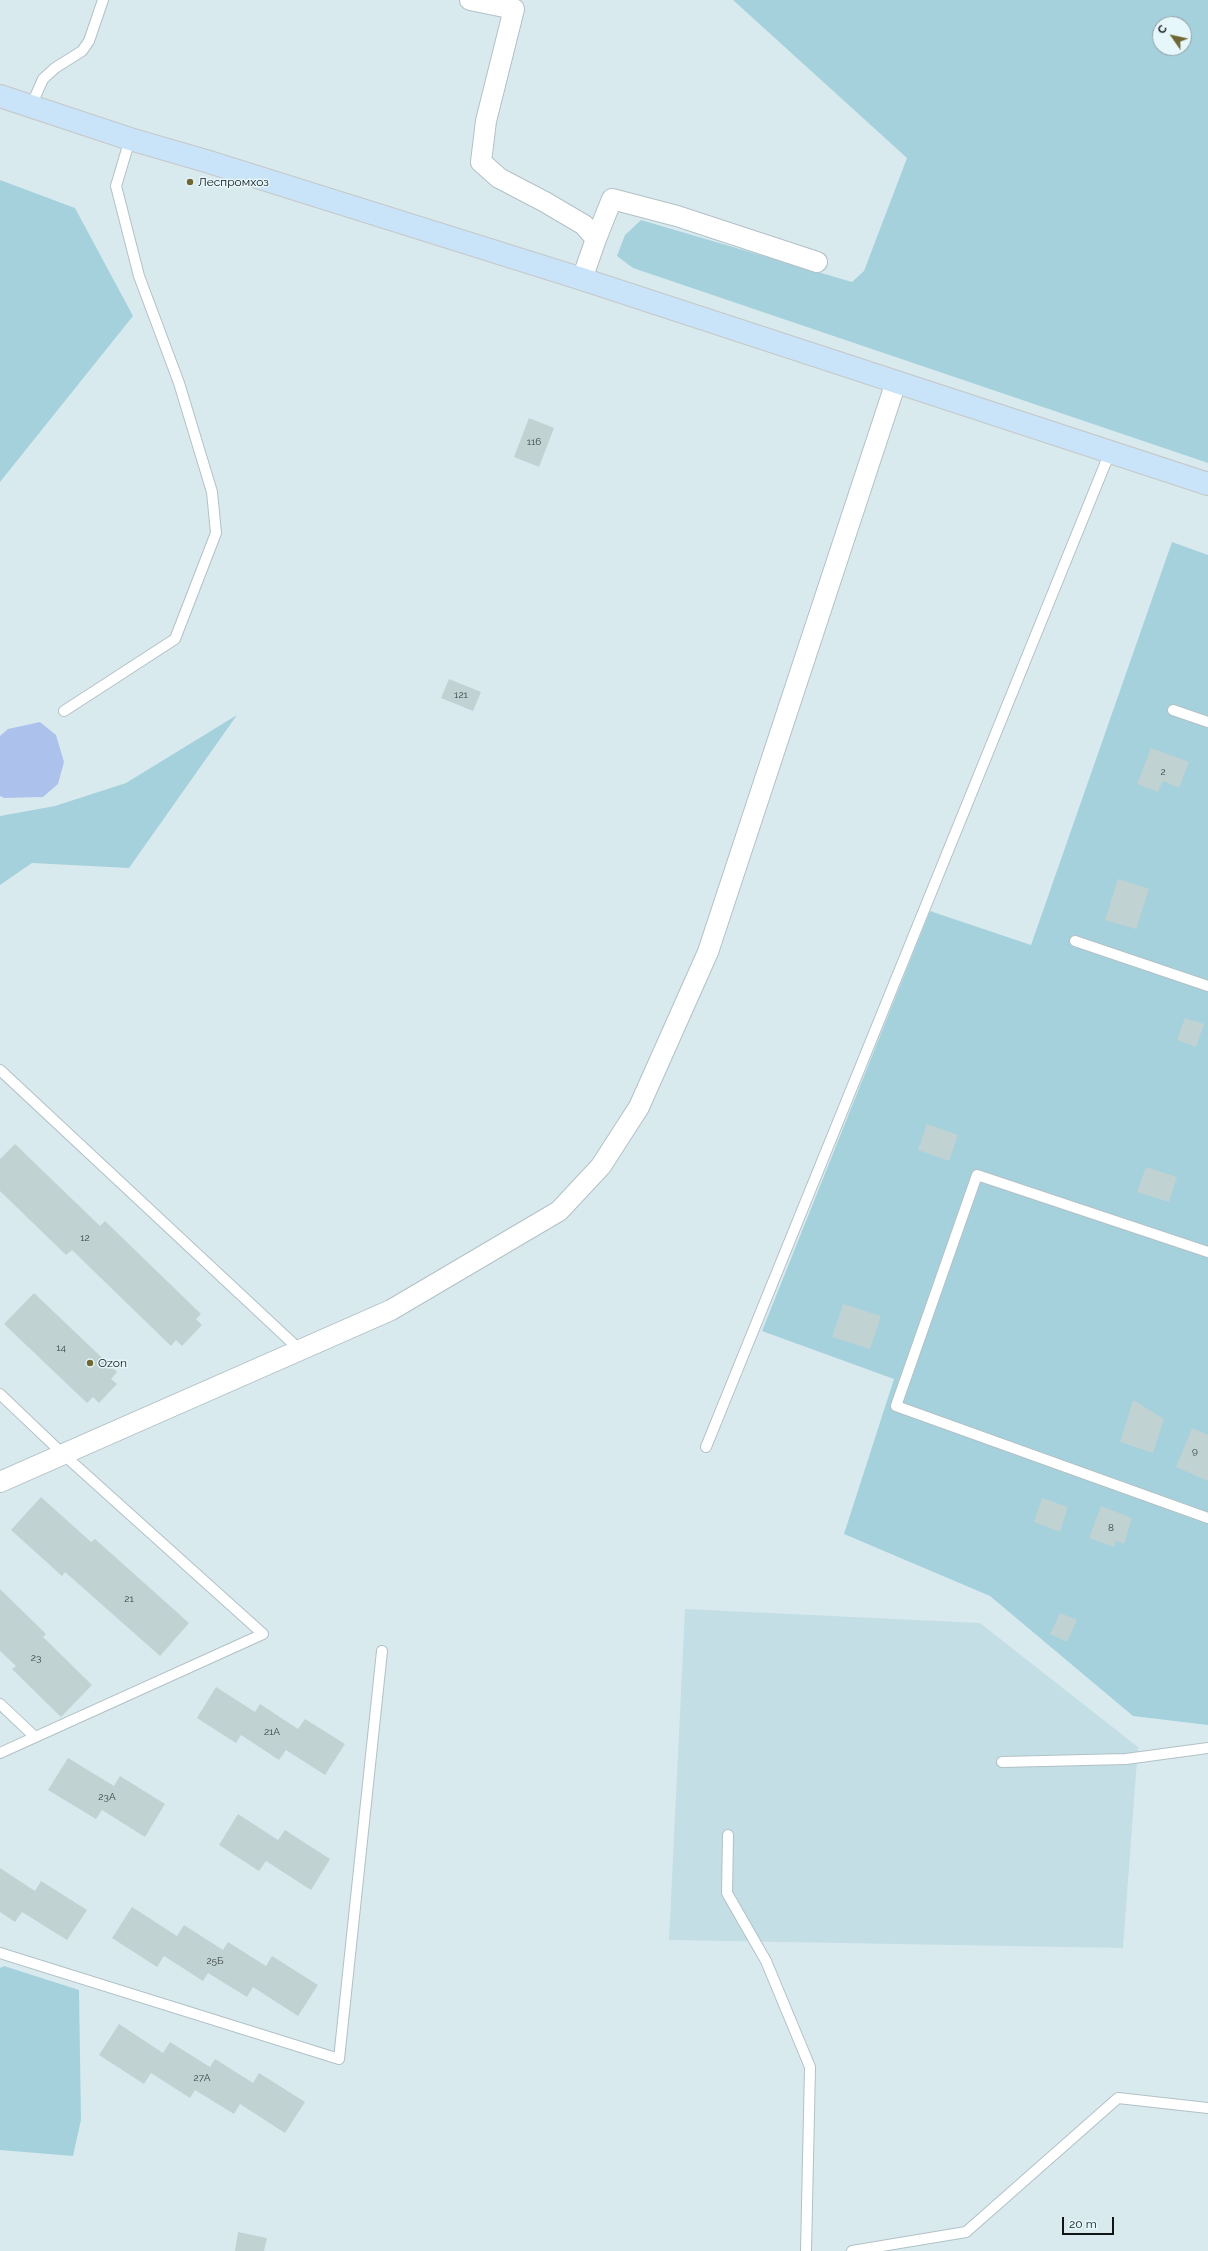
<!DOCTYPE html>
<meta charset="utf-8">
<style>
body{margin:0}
#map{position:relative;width:1208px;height:2251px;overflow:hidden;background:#d9eaef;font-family:Raleway,sans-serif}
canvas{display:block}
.north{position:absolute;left:1152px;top:16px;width:40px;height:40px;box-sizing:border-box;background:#e6f7fc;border:1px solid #909da0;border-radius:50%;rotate:304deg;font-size:11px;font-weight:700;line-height:16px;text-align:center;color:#101617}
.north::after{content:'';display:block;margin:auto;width:14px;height:18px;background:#706733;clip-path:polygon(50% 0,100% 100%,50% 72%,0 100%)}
.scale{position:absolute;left:1062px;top:2217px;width:52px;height:18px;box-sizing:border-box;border:2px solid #101617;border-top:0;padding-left:5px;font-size:12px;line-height:14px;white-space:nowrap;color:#101617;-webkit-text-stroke:3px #e6f7fc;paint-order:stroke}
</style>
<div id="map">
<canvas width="1208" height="2251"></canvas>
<div class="north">С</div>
<div class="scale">20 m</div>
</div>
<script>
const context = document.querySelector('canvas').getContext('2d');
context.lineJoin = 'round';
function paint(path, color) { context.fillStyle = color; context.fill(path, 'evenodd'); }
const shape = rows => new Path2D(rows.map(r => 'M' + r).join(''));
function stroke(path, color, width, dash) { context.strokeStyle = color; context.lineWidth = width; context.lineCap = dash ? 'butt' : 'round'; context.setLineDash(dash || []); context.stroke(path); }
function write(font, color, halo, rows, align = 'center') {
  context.font = font + ' Raleway,sans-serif'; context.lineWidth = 3; context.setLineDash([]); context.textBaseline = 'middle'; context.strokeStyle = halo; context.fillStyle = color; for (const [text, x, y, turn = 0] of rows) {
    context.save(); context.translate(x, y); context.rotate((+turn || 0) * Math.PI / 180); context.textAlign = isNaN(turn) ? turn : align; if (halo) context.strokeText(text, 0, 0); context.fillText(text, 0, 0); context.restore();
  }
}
const built = shape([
 [685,1609,980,1623,1138,1747,1123,1948,669,1940]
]);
const green = shape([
 [733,0,1208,0,1208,463,633,268,617,256,625,235,641,220,852,282,864,271,907,158],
 [1160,24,1184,24,1184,48,1160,48],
 [0,180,75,208,133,316,0,482],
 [1172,542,1208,555,1208,1725,1133,1716,990,1596,844,1534,894,1379,762,1331,930,911,1031,945],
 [237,715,129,868,32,863,0,885,0,816,55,806,126,783],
 [4,1966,79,1990,81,2120,73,2156,0,2150,0,1968]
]);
const water = shape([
 [40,722,56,735,64,762,58,784,43,797,4,798,0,796,0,736,8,729]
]);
const building = shape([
 [529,418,554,428,539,467,514,457],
 [449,679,481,692,473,711,441,698],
 [1151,748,1189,762,1179,788,1163,781,1158,792,1137,784],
 [1118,879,1149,889,1136,929,1105,920],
 [1185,1018,1204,1024,1196,1047,1177,1040],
 [927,1124,958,1135,949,1161,918,1150],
 [15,1144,100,1226,105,1221,201,1314,196,1319,202,1325,182,1346,176,1340,171,1346,72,1250,66,1255,0,1191,0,1159],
 [1146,1167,1177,1177,1169,1202,1137,1192],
 [34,1293,117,1372,111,1379,117,1384,99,1403,93,1397,87,1403,4,1324],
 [843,1304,881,1316,870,1349,832,1337],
 [1133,1400,1164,1419,1153,1453,1120,1442],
 [1192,1428,1208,1435,1208,1481,1176,1467],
 [41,1497,91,1542,95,1539,189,1623,160,1656,65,1572,62,1576,11,1530],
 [1042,1498,1068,1507,1060,1532,1034,1522],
 [1101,1506,1132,1518,1124,1544,1116,1541,1114,1547,1089,1538],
 [0,1589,46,1634,43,1637,92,1685,61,1717,12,1669,16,1666,0,1651],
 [1060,1613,1077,1620,1067,1642,1050,1634],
 [216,1687,255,1712,260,1704,298,1729,305,1719,345,1744,325,1775,286,1750,279,1760,241,1735,236,1743,197,1718],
 [68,1758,114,1786,120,1776,165,1804,145,1837,102,1810,96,1819,48,1790],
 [238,1814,278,1840,285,1830,330,1859,311,1890,266,1861,259,1871,219,1845],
 [0,1868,35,1891,41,1881,87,1910,67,1940,22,1912,15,1922,0,1912],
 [132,1907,177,1936,184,1925,223,1950,228,1942,266,1966,272,1956,318,1985,298,2016,253,1987,247,1997,208,1973,203,1981,164,1956,157,1967,112,1938],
 [119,2024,163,2053,170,2042,210,2067,215,2059,253,2083,259,2073,305,2102,285,2133,240,2104,234,2114,195,2090,190,2098,151,2073,144,2084,99,2055],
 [238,2232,267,2238,264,2251,235,2251]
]);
const service = shape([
 [31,106,43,79,55,68,82,51,89,41,103,0],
 [1173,710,1208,722],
 [64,711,175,639,216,533,212,492,179,383,139,276,116,186,130,139],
 [1075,941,1208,986],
 [0,1070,300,1350],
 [1208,1252,977,1175,896,1406,1208,1518],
 [0,1394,63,1454,263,1634,0,1753],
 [706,1447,1110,452],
 [0,1704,34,1736],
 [1002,1762,1126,1759,1208,1748],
 [728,1835,727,1893,766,1961,810,2067,806,2251],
 [0,1953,339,2059,382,1651],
 [852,2251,966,2232,1118,2098,1208,2108]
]);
const minor = shape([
 [470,0,514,9,486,121,481,162,499,178,545,202,584,225,596,239,582,279],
 [596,239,612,199,677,216,817,262],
 [0,1482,391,1310,559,1211,601,1166,639,1107,708,952,896,382]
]);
const primary = shape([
 [0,96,130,139,206,161,582,279,1208,484]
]);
const markers = [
 [190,182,4,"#706733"],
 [90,1363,4,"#706733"]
];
const numberNames = [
 ["116",534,442],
 ["121",461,695],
 ["2",1163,772],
 ["12",85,1238],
 ["14",61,1348],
 ["9",1195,1451],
 ["8",1111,1528],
 ["21",129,1599],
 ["23",36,1658],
 ["21А",272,1732],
 ["23А",107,1797],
 ["25Б",215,1961],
 ["27А",202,2078]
];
const poiNames = [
 ["Леспромхоз",198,182],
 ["Ozon",98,1363]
];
paint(built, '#c4dee5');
paint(green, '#a5d1dd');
paint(water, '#acc2ed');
paint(building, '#c0d2d1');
stroke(service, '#b1c1c6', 12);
stroke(minor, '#b1c1c6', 22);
stroke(primary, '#c6c7c7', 24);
stroke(service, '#fff', 10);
stroke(minor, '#fff', 20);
stroke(primary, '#c9e4f8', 22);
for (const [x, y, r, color] of markers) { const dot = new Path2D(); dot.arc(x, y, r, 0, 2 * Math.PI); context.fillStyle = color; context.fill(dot); stroke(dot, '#e6f7fc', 1.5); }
write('10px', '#3c4546', null, numberNames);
write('12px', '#101617', '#e6f7fc', poiNames, 'left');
</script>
